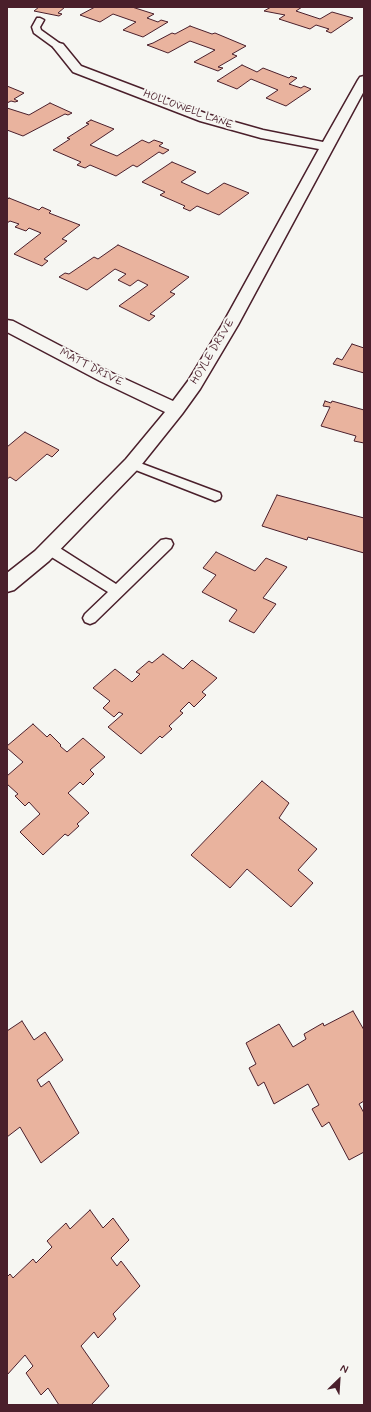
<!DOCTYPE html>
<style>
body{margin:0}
#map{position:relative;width:371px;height:1412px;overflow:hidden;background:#f6f6f2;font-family:Mynerve,sans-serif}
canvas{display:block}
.frame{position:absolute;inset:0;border:8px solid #4a1f2b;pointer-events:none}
.north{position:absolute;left:319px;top:1360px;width:40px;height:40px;-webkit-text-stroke:3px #f6f6f2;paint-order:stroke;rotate:25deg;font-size:11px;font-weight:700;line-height:16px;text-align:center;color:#4a1f2b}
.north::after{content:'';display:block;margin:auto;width:14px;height:18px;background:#4a1f2b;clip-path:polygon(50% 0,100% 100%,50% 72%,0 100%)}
</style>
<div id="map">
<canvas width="371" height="1412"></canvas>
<div class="frame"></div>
<div class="north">N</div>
</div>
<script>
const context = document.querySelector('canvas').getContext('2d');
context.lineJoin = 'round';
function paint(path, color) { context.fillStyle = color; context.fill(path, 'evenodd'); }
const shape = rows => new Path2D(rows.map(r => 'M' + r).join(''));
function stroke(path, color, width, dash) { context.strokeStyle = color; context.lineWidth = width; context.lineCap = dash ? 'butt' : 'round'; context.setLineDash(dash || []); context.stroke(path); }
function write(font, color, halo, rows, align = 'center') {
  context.font = font + ' Mynerve,sans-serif'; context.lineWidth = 4; context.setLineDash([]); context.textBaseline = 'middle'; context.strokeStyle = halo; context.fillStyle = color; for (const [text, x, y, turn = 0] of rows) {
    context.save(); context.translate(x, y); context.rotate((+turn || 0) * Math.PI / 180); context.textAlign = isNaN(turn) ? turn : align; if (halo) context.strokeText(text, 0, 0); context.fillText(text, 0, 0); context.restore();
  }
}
const building = shape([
 [39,7,65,7,58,13,62,14,59,16,34,11,39,7],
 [95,7,132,7,154,14,147,18,158,22,161,20,168,22,143,37,123,30,136,22,113,14,100,22,80,15,95,7],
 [271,7,302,7,296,11,320,19,332,12,353,18,331,33,326,31,329,29,316,25,310,29,279,19,285,15,264,11,271,7],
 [190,26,212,34,215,33,246,46,232,54,237,56,218,67,223,68,218,71,194,62,215,50,190,41,168,53,147,45,153,43,172,33,175,34,190,26],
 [242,65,257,72,263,68,289,78,291,76,297,78,289,84,301,88,304,86,311,89,286,106,266,98,278,90,251,79,237,89,217,81,242,65],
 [7,86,24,93,14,99,18,101,15,102,11,101,7,103,7,86],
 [50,103,72,113,68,115,65,114,23,136,7,130,7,108,29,115,50,103],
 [91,120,114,129,90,145,117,156,142,140,149,143,154,140,163,143,159,146,169,150,163,154,159,152,137,167,133,165,116,176,90,165,85,168,77,165,81,162,53,150,70,139,67,138,89,124,86,123,91,120],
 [172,162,196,172,181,182,208,194,224,183,249,193,219,215,197,206,190,211,183,208,185,206,160,195,165,192,142,182,172,162],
 [9,198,39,210,42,207,51,211,49,213,80,225,62,239,67,241,44,259,48,261,42,266,14,254,41,233,29,228,26,231,15,227,19,224,10,221,7,223,7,200,9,198],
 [118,245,189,277,170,292,175,294,150,314,155,316,149,321,119,306,148,285,138,280,130,286,118,280,126,274,115,269,87,290,59,277,65,273,69,274,94,257,98,259,118,245],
 [352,344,364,348,364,373,333,364,337,358,342,360,352,344],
 [325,401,331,403,332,401,364,410,364,443,354,441,356,436,321,426,330,407,323,406,325,401],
 [25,432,59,450,52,457,47,454,16,481,10,477,7,479,7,447,25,432],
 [277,495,364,518,364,553,308,537,307,540,262,526,277,495],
 [216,552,255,571,266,558,287,567,263,598,276,604,254,633,229,621,237,610,202,592,216,575,203,568,216,552],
 [163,654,183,669,192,660,217,678,202,692,206,695,194,707,189,702,180,711,183,713,169,726,172,729,162,738,160,736,141,754,108,727,123,714,119,712,114,717,103,708,110,701,93,688,115,669,132,682,140,674,136,672,149,661,152,663,163,654],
 [33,724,47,737,50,734,61,745,60,746,67,752,83,738,105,757,90,770,94,774,83,785,80,782,68,793,89,813,77,824,79,826,68,836,65,834,43,855,20,832,40,814,29,802,25,806,15,796,18,794,7,784,7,776,23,762,7,748,7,746,33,724],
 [262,781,289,803,279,818,317,849,298,870,313,883,291,907,247,869,230,888,191,855,262,781],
 [353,1011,364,1030,364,1101,359,1104,364,1113,364,1152,349,1160,329,1122,322,1127,312,1109,319,1105,308,1084,274,1104,264,1082,258,1086,249,1068,256,1064,246,1043,279,1024,293,1047,306,1039,304,1034,323,1023,324,1026,353,1011],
 [22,1021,34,1040,45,1032,63,1060,37,1080,41,1087,49,1081,79,1133,41,1163,20,1127,7,1137,7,1031,22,1021],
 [90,1210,103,1228,113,1218,129,1240,111,1258,117,1266,121,1261,140,1286,113,1314,116,1319,98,1338,94,1332,81,1346,109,1386,91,1405,59,1405,48,1388,41,1395,26,1373,33,1366,25,1355,7,1375,7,1277,10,1274,13,1278,33,1259,36,1263,52,1247,47,1241,66,1223,70,1229,90,1210]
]);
const lane = shape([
 [37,18,40,18,44,20,40,27,41,30,62,45,62,49,56,49,34,33,32,27,37,18],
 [132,460,220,493,221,496,220,499,215,501,210,499,128,467,126,464,128,461,132,460],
 [166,539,171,540,173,544,171,548,95,622,90,624,85,622,83,618,85,614,108,592,45,553,43,549,45,545,50,544,55,545,116,584,161,540,166,539]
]);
const street = shape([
 [59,43,63,44,81,66,210,115,263,130,323,142,358,80,360,77,364,76,364,91,238,325,200,389,182,414,138,469,49,561,14,590,7,592,7,573,35,551,126,459,165,412,100,381,7,332,7,320,13,321,112,373,173,401,188,381,222,325,319,149,261,138,200,121,73,72,53,47,55,44,59,43]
]);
const farStreetnames = [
 ["HOLLOWELL LANE",188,110,20],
 ["HOYLE DRIVE",213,352,-59],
 ["MATT DRIVE",91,368,27]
];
paint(building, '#e9b39e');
stroke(building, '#4a1f2b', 1);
stroke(lane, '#4a1f2b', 3);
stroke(street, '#4a1f2b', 3);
paint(lane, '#f6f6f2');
paint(street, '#f6f6f2');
write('11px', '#4a1f2b', '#f6f6f2', farStreetnames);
</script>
